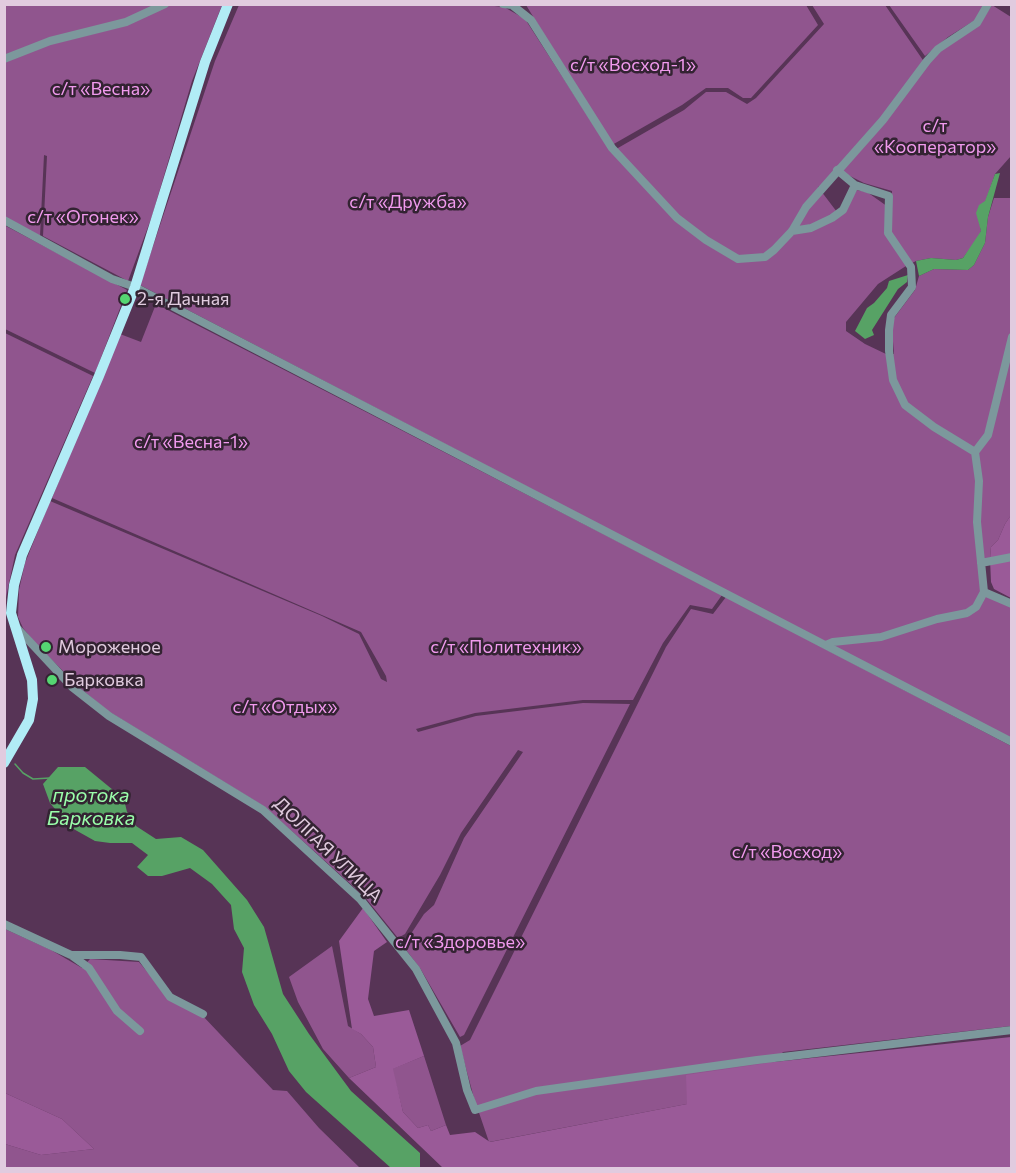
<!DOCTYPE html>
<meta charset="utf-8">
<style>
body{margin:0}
#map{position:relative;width:1016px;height:1173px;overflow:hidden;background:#573456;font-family:Commissioner,sans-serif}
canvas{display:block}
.frame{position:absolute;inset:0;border:6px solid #e1cbdf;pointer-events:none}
</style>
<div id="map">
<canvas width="1016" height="1173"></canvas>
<div class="frame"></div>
</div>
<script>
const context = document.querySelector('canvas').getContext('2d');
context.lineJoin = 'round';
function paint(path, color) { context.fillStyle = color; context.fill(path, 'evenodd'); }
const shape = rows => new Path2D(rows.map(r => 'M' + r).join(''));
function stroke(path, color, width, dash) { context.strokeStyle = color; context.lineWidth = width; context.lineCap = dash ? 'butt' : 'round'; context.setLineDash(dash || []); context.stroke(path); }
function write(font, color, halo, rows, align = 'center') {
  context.font = font + ' Commissioner,sans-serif'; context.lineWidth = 5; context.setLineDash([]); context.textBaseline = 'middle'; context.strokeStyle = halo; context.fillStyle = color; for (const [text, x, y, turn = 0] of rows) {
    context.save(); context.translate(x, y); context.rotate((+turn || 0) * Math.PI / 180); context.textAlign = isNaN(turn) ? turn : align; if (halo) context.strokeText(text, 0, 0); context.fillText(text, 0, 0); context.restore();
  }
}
const green = shape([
 [475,4,504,7,525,19,611,152,684,110,706,92,726,92,747,104,756,98,824,24,812,5,885,5,927,66,939,51,979,25,992,5,1011,17,1011,156,995,174,979,220,981,231,978,238,963,258,956,260,931,258,916,261,906,266,878,284,846,322,846,331,865,344,886,354,894,354,892,329,894,318,915,290,919,276,934,269,968,270,974,265,985,243,988,217,994,198,1011,198,1011,515,1005,524,998,540,991,547,990,559,978,560,981,593,1011,606,1011,739,140,285,215,61,239,5],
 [844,173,864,183,892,191,891,209,867,192,857,190,840,216,818,187],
 [4,5,222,5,192,81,152,216,128,281,43,236,47,156,44,155,40,236,5,217],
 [526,5,806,5,818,25,751,98,743,98,728,88,706,88,682,105,612,145],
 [889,5,986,5,975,20,948,37,925,56],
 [4,225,127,290,95,373,5,329],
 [156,304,722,595,712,609,690,605,663,643,633,700,583,700,475,713,416,729,418,732,476,716,583,703,630,704,464,1035,460,1037,420,968,403,946,424,914,434,905,464,838,523,752,518,750,461,833,440,875,405,934,398,938,364,896,265,807,108,711,80,688,36,644,23,628,18,617,19,590,25,563,50,501,322,616,359,634,381,679,387,682,386,676,361,632,52,498,120,334,141,342],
 [5,333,93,376,15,555,5,602],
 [726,597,1011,746,1011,1026,783,1052,774,1062,687,1104,489,1142,474,1098,460,1046,470,1040,666,647,691,609,713,614],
 [5,929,51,950,82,968,90,959,139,962,169,998,201,1014,273,1090,287,1091,319,1128,360,1168,5,1168,5,1144,41,1155,94,1149,62,1119,5,1093],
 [332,946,348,1026,361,1034,373,1047,376,1067,349,1078,323,1049,298,1002,289,977],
 [424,1056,446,1125,431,1131,428,1125,418,1128,403,1112,392,1069]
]);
const forest = shape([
 [1011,515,1011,598,994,589,991,582,990,559,991,547,998,540,1005,524],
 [363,908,387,942,374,951,368,999,374,1016,409,1010,424,1056,393,1069,403,1112,418,1128,428,1125,431,1131,446,1125,450,1135,475,1132,490,1142,687,1104,686,1075,774,1062,1011,1037,1011,1168,443,1168,349,1078,376,1067,373,1047,361,1034,352,1029,339,941],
 [5,1093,62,1119,94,1149,41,1155,5,1144]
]);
const water = shape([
 [1000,173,988,217,985,243,974,265,968,270,934,269,919,276,916,261,931,258,956,260,963,258,981,231,976,213,979,205,985,201,995,174],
 [908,275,907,282,898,289,872,330,874,335,865,339,855,331,867,308,874,303,887,288,889,281],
 [58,767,85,767,124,799,127,812,136,826,156,839,181,837,203,850,247,900,264,927,283,994,309,1034,351,1091,420,1153,420,1168,391,1168,306,1092,289,1071,272,1034,254,1005,242,972,244,948,234,929,231,905,212,884,190,868,162,876,148,876,137,867,148,855,132,843,110,843,95,841,70,827,50,803,43,784]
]);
const stream = shape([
 [15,764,23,773,33,779,50,778]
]);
const minor = shape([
 [503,4,512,5,531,20,612,148,677,218,706,240,738,259,765,257,774,250,792,231,806,207,883,120,927,61,938,49,977,23,988,4],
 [4,59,50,41,126,22,165,4],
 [837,170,855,185,889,196,888,233,911,267,912,287,891,315,889,330,889,351,893,380,905,405,934,427,975,452],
 [4,220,112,279,135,287,1012,742],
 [792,231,811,228,832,218,843,210,855,185],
 [981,563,1012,557],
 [984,592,1012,604],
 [17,628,72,687,109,716,263,810,360,899,416,969,456,1043,467,1090,475,1110,536,1091,757,1060,1012,1030],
 [826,645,833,642,881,637,937,619,967,613,976,607,984,592,977,522,979,481,975,452,988,435,1012,337],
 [4,924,71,955,89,968,117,1011,140,1031],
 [71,955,120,955,141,957,170,997,203,1014]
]);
const major = shape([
 [4,763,29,720,33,699,32,680,11,613,14,585,22,555,99,376,135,287,205,62,228,4]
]);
const markers = [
 [125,299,6,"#55d672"],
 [46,647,6,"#55d672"],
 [52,680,6,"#55d672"]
];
const parkNames = [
 ["с/т «Восход-1»",633,65],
 ["с/т «Весна»",101,89],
 ["с/т",935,126],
 ["«Кооператор»",935,147],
 ["с/т «Дружба»",408,202],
 ["с/т «Огонек»",83,217],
 ["с/т «Весна-1»",191,442],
 ["с/т «Политехник»",506,647],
 ["с/т «Отдых»",285,707],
 ["с/т «Восход»",787,852],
 ["с/т «Здоровье»",460,942]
];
const poiNames = [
 ["2-я Дачная",137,299],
 ["Мороженое",58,647],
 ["Барковка",64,680]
];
const streetNames = [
 ["ДОЛГАЯ УЛИЦА",328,850,44]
];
const waterNames = [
 ["протока",91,795],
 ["Барковка",91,818]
];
paint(green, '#90558e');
paint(forest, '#9a5a98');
paint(water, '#57a265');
stroke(stream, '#57a265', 1.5);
stroke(minor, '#7c989c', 8);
stroke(major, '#b1ecf6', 10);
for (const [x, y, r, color] of markers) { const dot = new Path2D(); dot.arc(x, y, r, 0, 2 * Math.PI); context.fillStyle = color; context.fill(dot); stroke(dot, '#332332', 2); }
write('18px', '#f19aee', '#332332', parkNames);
write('18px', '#e1cbdf', '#332332', poiNames, 'left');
write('18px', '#e1cbdf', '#332332', streetNames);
write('italic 20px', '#9afeaa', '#332332', waterNames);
</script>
